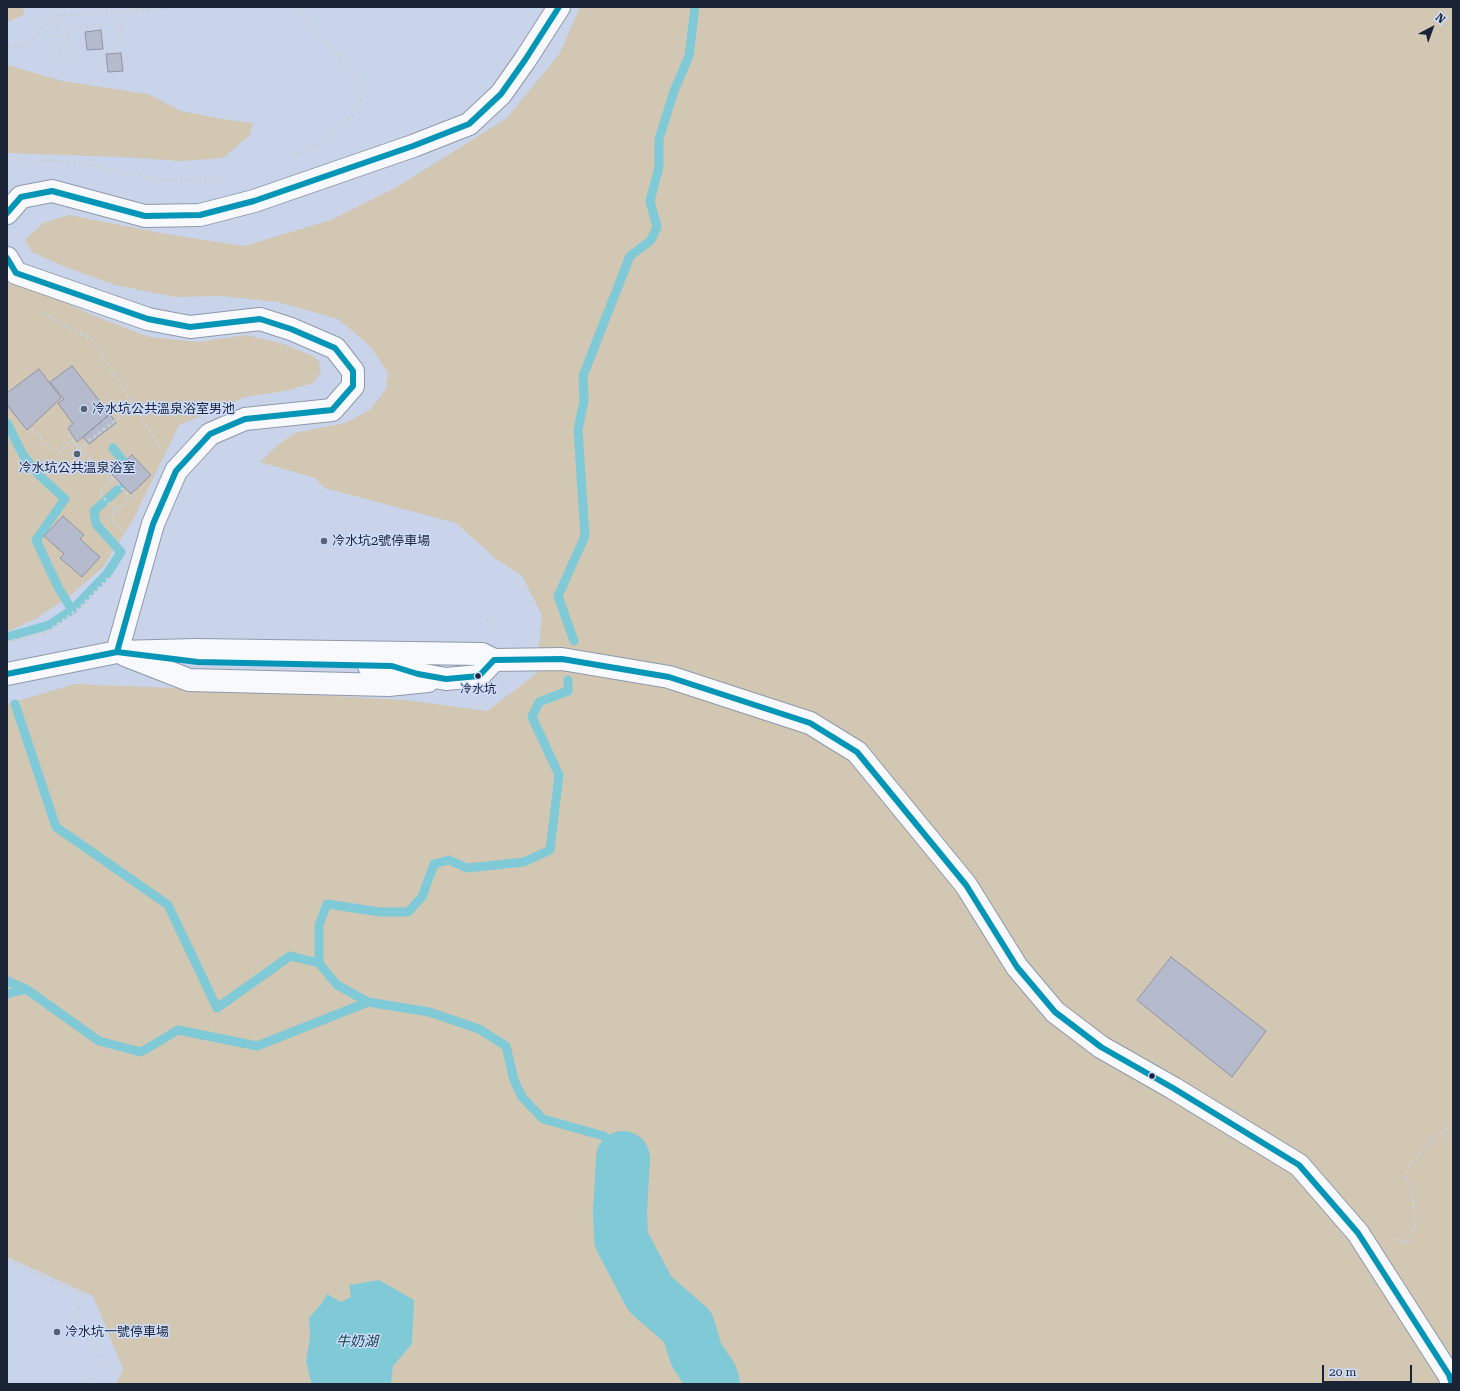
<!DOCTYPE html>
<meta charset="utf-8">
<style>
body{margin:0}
#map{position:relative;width:1460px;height:1391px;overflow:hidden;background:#c9d4ea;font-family:"Roboto Serif",serif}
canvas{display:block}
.frame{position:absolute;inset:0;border:8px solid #1b2437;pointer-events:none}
.north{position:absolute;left:1412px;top:8px;width:40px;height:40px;-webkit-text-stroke:3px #ceddfb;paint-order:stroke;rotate:41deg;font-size:11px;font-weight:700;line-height:16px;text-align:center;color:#1b2437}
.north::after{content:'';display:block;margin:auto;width:14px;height:18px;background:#1b2437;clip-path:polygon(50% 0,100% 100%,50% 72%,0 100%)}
.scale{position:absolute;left:1322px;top:1365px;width:90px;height:18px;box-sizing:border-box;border:2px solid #1b2437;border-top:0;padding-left:5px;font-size:12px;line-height:14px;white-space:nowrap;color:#1b2437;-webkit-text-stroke:3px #ceddfb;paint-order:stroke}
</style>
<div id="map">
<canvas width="1460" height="1391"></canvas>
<div class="frame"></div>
<div class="north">N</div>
<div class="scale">20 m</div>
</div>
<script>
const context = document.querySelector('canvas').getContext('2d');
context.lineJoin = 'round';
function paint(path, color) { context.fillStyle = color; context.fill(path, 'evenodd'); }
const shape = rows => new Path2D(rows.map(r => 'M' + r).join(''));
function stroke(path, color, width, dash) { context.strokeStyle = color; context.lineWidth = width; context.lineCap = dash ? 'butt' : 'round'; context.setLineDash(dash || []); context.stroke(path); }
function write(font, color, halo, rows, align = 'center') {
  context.font = font + ' "Roboto Serif","Noto Sans TC",serif'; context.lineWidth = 3; context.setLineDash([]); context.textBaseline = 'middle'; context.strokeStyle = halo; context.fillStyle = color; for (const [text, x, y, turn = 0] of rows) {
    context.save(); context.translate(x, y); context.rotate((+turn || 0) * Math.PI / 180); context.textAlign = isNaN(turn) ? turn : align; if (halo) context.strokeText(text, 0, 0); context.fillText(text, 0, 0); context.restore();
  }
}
const green = shape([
 [7,7,23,7,24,15,7,22],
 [580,7,1453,7,1453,1384,391,1384,393,1366,412,1344,351,1297,341,1303,327,1294,321,1304,309,1318,310,1337,306,1361,311,1382,312,1384,116,1384,123,1369,93,1296,7,1257,7,704,75,684,224,690,405,700,487,711,536,674,542,615,522,576,496,559,456,523,325,488,315,478,260,462,279,444,295,433,345,423,370,410,386,389,388,372,369,345,338,319,278,302,221,296,175,297,115,285,63,266,32,252,25,240,43,223,69,215,166,234,244,246,331,220,397,187,507,118,560,53],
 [7,65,62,81,148,94,181,111,222,119,253,123,250,135,223,158,182,161,122,157,7,153],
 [7,270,39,291,95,316,149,337,199,342,246,335,284,344,313,356,319,361,321,372,313,383,285,391,245,397,179,425,133,520,103,567,71,595,37,618,7,632]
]);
const water = shape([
 [379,1280,414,1300,412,1344,393,1366,391,1384,312,1384,311,1382,306,1361,310,1337,309,1318,321,1304,327,1294,341,1302,351,1297,349,1285]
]);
const stream = shape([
 [7,423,23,455,39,475,65,499,36,540,58,587,72,610],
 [7,637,49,625,72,610,107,574,121,552,96,524,94,511,134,475,113,448],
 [574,641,558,596,585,536,578,430,584,401,583,376,630,256,651,240,657,227,650,201,659,167,659,139,674,91,689,56,695,7],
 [568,680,568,691,539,702,532,717,559,775,550,850,524,862,467,868,449,860,434,864,422,897,408,912,380,912,327,904,319,925,319,963,337,985,368,1002,429,1012,479,1029,506,1046,514,1080,522,1097,543,1119,604,1136,623,1158],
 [15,704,56,827,168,905,217,1008,290,956,319,963],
 [7,981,26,989,99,1041,141,1052,178,1030,257,1046,368,1002],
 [7,994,26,989]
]);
const river = shape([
 [623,1158,620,1212,621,1239,650,1294,688,1327,696,1354,711,1377,713,1384]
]);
const building = shape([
 [101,30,103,49,87,50,85,32,101,30],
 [121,53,123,71,108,72,106,54,121,53],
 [72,366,110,414,77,442,68,428,73,424,58,403,64,399,50,382,72,366],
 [39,369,61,398,27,430,7,405,7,393,39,369],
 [110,414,116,423,89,444,83,437,110,414],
 [132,455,151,475,131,494,112,474,132,455],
 [63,516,84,535,80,539,100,557,82,577,60,558,64,554,44,536,63,516],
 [1171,957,1266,1031,1232,1077,1137,1000,1171,957]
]);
const path = shape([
 [120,11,122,48],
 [56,17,62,64,71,62,67,29,101,25],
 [7,48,31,45,48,17,173,7],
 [293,157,317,144,351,118,361,104,362,87,356,76,294,7],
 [15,169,28,163,48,160,93,166,124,173,162,180,200,181,228,178],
 [44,312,60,324,93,340,161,449],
 [32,429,51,449,56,449,59,452,72,440],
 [68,435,79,448,113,479,99,493,116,511],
 [79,448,135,406],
 [113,479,131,498],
 [123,532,109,518,136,492],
 [486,620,494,621,494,630],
 [7,642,47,632,79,608,110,576],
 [1396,1240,1407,1243,1415,1225,1412,1190,1407,1181,1406,1177,1409,1165,1433,1138,1453,1126],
 [7,1261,83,1294,72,1320,88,1333,100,1354,97,1371,92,1384]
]);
const minor = shape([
 [7,213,21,197,52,191,145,216,200,215,254,201,413,146,469,124,501,94,525,60,559,7],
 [7,258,16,273,148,319,190,327,260,319,291,329,335,348,353,371,353,386,332,410,245,419,210,434,176,471,153,524,117,652],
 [125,655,189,680,388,685,428,681],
 [369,666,392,666,418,674,446,679,479,676,494,660],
 [7,674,117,652,196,650,482,654,494,660,562,659,669,677,810,723,857,752,966,885,1017,967,1055,1012,1101,1047,1173,1088,1299,1165,1358,1233,1449,1375,1452,1384]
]);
const bus1 = shape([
 [7,213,21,197,52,191,145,216,200,215,254,201,413,146,469,124,501,94,525,60,559,7],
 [7,258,16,273,148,319,190,327,260,319,291,329,335,348,353,371,353,386,332,410,245,419,210,434,176,471,153,524,117,652],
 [7,674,117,652,198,662,392,666,418,674,446,679,479,676,494,660,562,659,669,677,810,723,857,752,966,885,1017,967,1055,1012,1101,1047,1173,1088,1299,1165,1358,1233,1449,1375,1452,1384]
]);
const markers = [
 [84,409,4,"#586276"],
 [77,454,4,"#586276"],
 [324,541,4,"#586276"],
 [478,676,3.5,"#1b2437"],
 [1152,1076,3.5,"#1b2437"],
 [57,1332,4,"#586276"]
];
const busNames = [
 ["冷水坑",478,689]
];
const poiNames = [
 ["冷水坑公共溫泉浴室男池",92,409],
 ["冷水坑公共溫泉浴室",77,468,"center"],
 ["冷水坑2號停車場",332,541],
 ["冷水坑一號停車場",65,1332]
];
const waterNames = [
 ["牛奶湖",357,1342]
];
paint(green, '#d1c7b3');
paint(water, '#80cad7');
stroke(stream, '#80cad7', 9);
stroke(river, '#80cad7', 54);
paint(building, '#b5bacd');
stroke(building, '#8e93a5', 1);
stroke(minor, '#8f99ab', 24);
stroke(path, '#ccd0d6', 2.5, [3, 3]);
stroke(minor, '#f7f9fc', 22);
stroke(bus1, '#0495b7', 6);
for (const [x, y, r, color] of markers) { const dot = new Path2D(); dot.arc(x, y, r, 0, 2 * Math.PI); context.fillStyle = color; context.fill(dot); stroke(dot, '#ceddfb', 1.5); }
write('12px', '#1b2437', '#ceddfb', busNames);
write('13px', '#1b2437', '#ceddfb', poiNames, 'left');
write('italic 14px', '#154449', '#ceddfb', waterNames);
</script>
